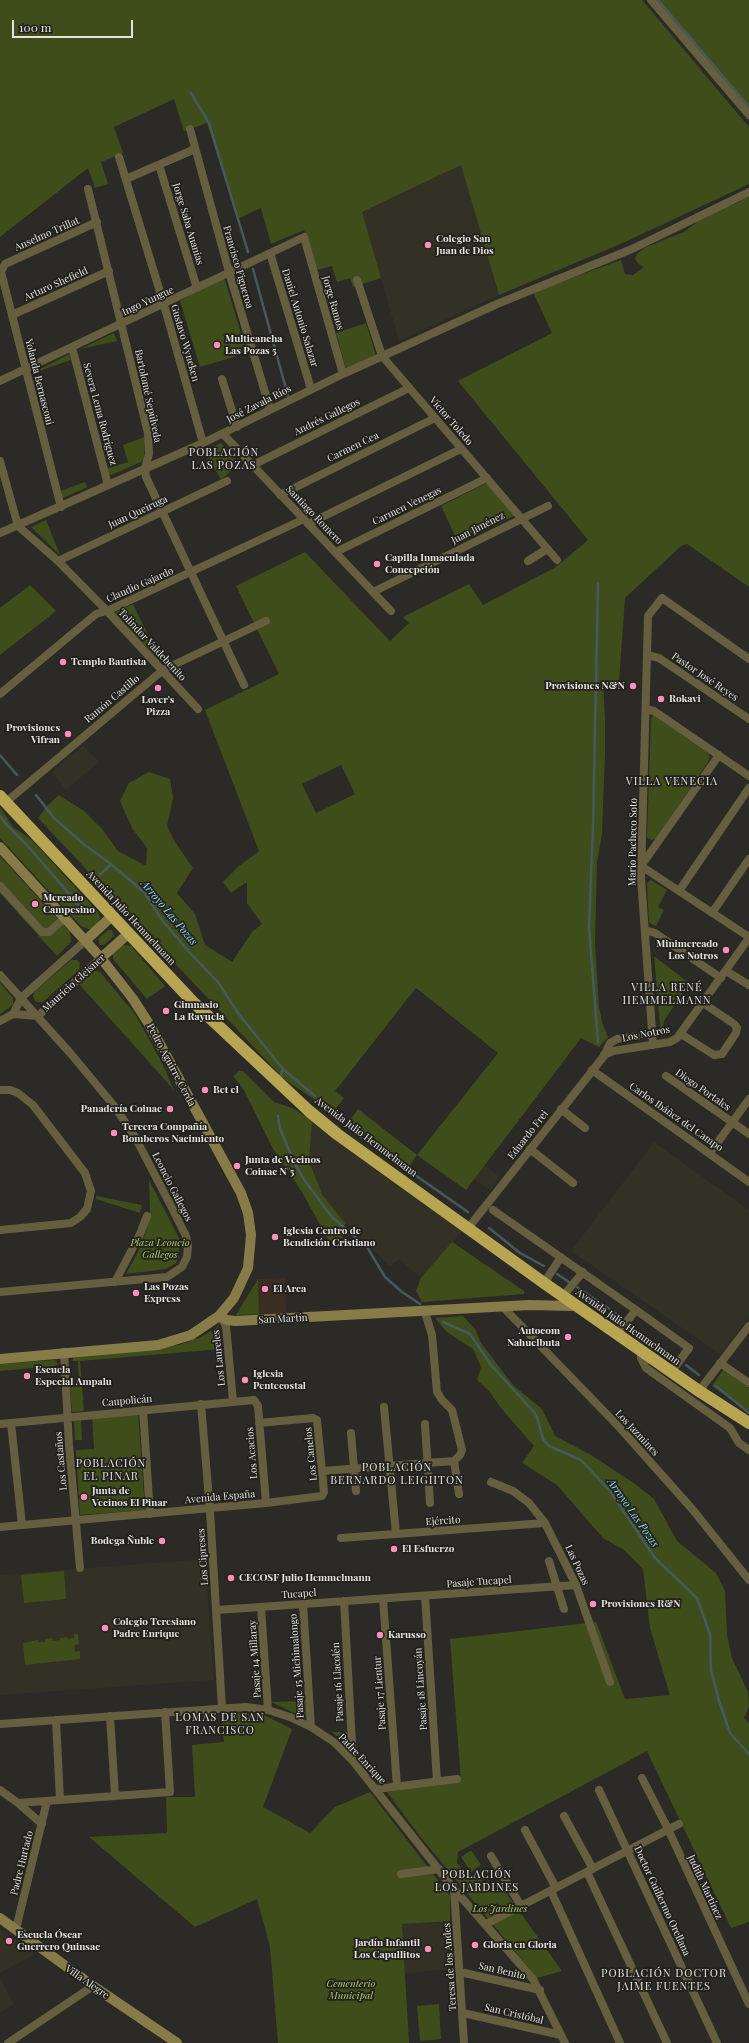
<!DOCTYPE html>
<meta charset="utf-8">
<style>
body{margin:0}
#map{position:relative;width:749px;height:2043px;overflow:hidden;background:#2c2a26;font-family:"Playfair Display",serif}
canvas{display:block}
.scale{position:absolute;left:12px;top:20px;width:121px;height:18px;box-sizing:border-box;border:2px solid #e5e4e1;border-top:0;padding-left:5px;font-size:12px;line-height:14px;white-space:nowrap;color:#e5e4e1;-webkit-text-stroke:3px #22211c;paint-order:stroke}
</style>
<div id="map">
<canvas width="749" height="2043"></canvas>
<div class="scale">100 m</div>
</div>
<script>
const context = document.querySelector('canvas').getContext('2d');
context.lineJoin = 'round';
function paint(path, color) { context.fillStyle = color; context.fill(path, 'evenodd'); }
const shape = rows => new Path2D(rows.map(r => 'M' + r).join(''));
function stroke(path, color, width, dash) { context.strokeStyle = color; context.lineWidth = width; context.lineCap = dash ? 'butt' : 'round'; context.setLineDash(dash || []); context.stroke(path); }
function write(font, color, halo, rows, align = 'center') {
  context.font = font + ' "Playfair Display",serif'; context.lineWidth = 3.5; context.setLineDash([]); context.textBaseline = 'middle'; context.strokeStyle = halo; context.fillStyle = color; for (const [text, x, y, turn = 0] of rows) {
    context.save(); context.translate(x, y); context.rotate((+turn || 0) * Math.PI / 180); context.textAlign = isNaN(turn) ? turn : align; if (halo) context.strokeText(text, 0, 0); context.fillText(text, 0, 0); context.restore();
  }
}
const commercial = shape([
 [285,1278,286,1313,259,1314,258,1279]
]);
const built = shape([
 [461,164,499,295,399,341,362,212],
 [83,745,99,762,66,790,52,772],
 [312,1120,465,1228,421,1278,399,1259,390,1266,345,1223,322,1194,309,1161],
 [654,1142,749,1210,749,1318,721,1355,571,1251],
 [484,1165,500,1177,490,1190,474,1179],
 [205,1559,214,1680,0,1695,0,1575],
 [450,1921,453,1969,405,1973,402,1924],
 [0,1929,35,1954,0,1973],
 [0,1979,14,2004,0,2013]
]);
const green = shape([
 [0,0,642,0,749,127,749,184,625,242,499,295,461,165,362,212,381,278,353,287,350,278,337,282,332,266,317,270,304,230,271,244,261,208,237,219,207,123,184,131,174,99,114,127,123,153,101,162,108,184,95,188,88,168,0,237],
 [654,0,749,0,749,111],
 [749,196,749,587,687,544,681,546,625,598,619,682,603,681,605,719,605,753,602,834,597,862,595,943,599,1007,602,1022,608,1037,599,1047,581,1038,466,1190,417,1155,407,1169,353,1128,350,1120,358,1109,417,1155,498,1053,416,988,335,1091,344,1098,333,1112,284,1079,38,818,48,805,59,795,84,811,103,830,118,851,146,866,147,848,132,828,120,801,129,783,149,772,170,779,173,798,167,826,175,842,193,868,177,893,195,914,205,945,232,962,252,932,262,924,247,903,247,882,231,893,223,882,239,866,259,851,205,710,279,674,236,586,305,552,390,641,409,623,403,617,469,584,483,605,556,567,588,540,458,381,552,333,533,292,621,260,625,274,633,275,644,267,638,264,635,259,637,254,644,248,684,232,709,213,735,204],
 [341,765,355,794,316,813,302,784],
 [224,277,247,353,200,367,180,301],
 [366,323,376,356,346,369,336,333],
 [114,333,117,341,80,349],
 [69,354,71,360,33,373],
 [145,437,144,459,141,462,109,476,105,469,128,462,123,445],
 [221,443,239,463,221,480,205,451],
 [85,482,87,487,63,498,61,491],
 [487,483,516,515,458,542,441,506],
 [46,520,60,555,31,527],
 [30,585,56,611,0,655,0,608],
 [133,604,162,664,114,613],
 [653,715,708,753,710,757,708,762,656,839,651,840,647,837,651,719],
 [0,807,13,827,32,840,98,912,100,918,98,924,92,929,88,929,81,926,0,838],
 [0,856,70,932,71,942,57,956,0,893],
 [651,880,667,890,658,907,664,910,656,926,649,923,647,883],
 [108,930,112,930,114,936,104,945,100,945,98,939],
 [123,945,131,946,165,986,147,999,113,959,113,953],
 [654,956,689,983,664,1021,663,1028,671,1034,661,1036],
 [71,960,77,960,80,963,79,970,43,1002,36,1002,33,996,34,992],
 [93,970,100,972,135,1014,162,1063,174,1090,79,984],
 [0,983,13,998,13,1005,0,1014],
 [239,1071,243,1071,274,1102,292,1108,312,1120,309,1161,322,1194,345,1223,342,1238,336,1241,329,1241,302,1192,272,1147,244,1090,233,1076],
 [149,1180,179,1238,179,1257,175,1264,166,1269,126,1274,138,1252,146,1231,150,1212],
 [96,1196,142,1205,140,1213,96,1199],
 [452,1242,524,1291,524,1294,422,1302,416,1291,421,1278],
 [258,1279,259,1314,236,1315,250,1292],
 [463,1316,475,1329,481,1343,513,1385,542,1409,555,1436,591,1455,635,1484,654,1499,677,1541,716,1573,725,1591,727,1635,732,1658,748,1692,749,1707,744,1718,749,1723,749,1922,731,1928,647,1751,458,1852,457,1863,470,1878,480,1878,492,1892,502,1887,562,1971,537,1978,419,1835,387,1792,461,1781,450,1639,596,1622,625,1699,670,1695,650,1628,643,1569,624,1550,603,1538,557,1485,522,1463,534,1446,500,1407,489,1391,477,1380,481,1367,473,1349,447,1332,435,1318],
 [218,1327,221,1349,80,1361,84,1411,72,1412,70,1384,79,1383,78,1361,72,1361,74,1356,179,1345,199,1338],
 [55,1360,58,1364,55,1366,0,1371,0,1364],
 [723,1370,749,1388,749,1412,712,1386],
 [138,1413,145,1510,80,1515,76,1450,94,1449,92,1416],
 [81,1420,82,1440,75,1440,74,1421],
 [64,1571,66,1599,24,1603,21,1575],
 [74,1634,78,1634,79,1644,74,1645,75,1652,80,1651,80,1659,25,1665,23,1643,38,1640,38,1642,45,1642,45,1639,52,1638,53,1641,60,1640,60,1638,67,1637,68,1639,74,1638],
 [305,1701,307,1719,271,1702],
 [244,1713,266,1716,292,1729,263,1807,310,1833,335,1807,370,1792,450,1896,450,1921,402,1924,409,2043,278,2043,270,1947,257,1899,195,1927,89,1837,167,1833,166,1797,195,1797,192,1745,224,1742,221,1715],
 [332,1732,347,1732,349,1748],
 [471,1850,481,1865,471,1872,461,1857],
 [439,2004,441,2039,420,2041,417,2006]
]);
const stream = shape([
 [658,0,749,107],
 [191,93,209,123,248,252],
 [253,269,288,396],
 [598,583,593,827,589,927,598,1042],
 [0,755,17,775],
 [36,795,54,818,86,846,111,864,145,893,162,920,190,953,218,982,238,1013,283,1069,280,1078],
 [0,816,5,823,27,845,83,910],
 [100,875,111,864],
 [283,1069,315,1096],
 [278,1116,280,1129,295,1164,305,1181,332,1217,367,1247,385,1277,402,1292,420,1304],
 [348,1122,355,1133,468,1212],
 [489,1228,520,1253,544,1266],
 [557,1274,569,1282],
 [577,1287,621,1317],
 [443,1322,470,1334,491,1365,534,1412,537,1417,543,1439,549,1446,581,1460,610,1491,655,1558,697,1598,710,1634,711,1670,719,1701,730,1733,749,1754],
 [634,1328,674,1357],
 [686,1365,699,1375],
 [716,1386,749,1413]
]);
const street = shape([
 [651,0,749,115],
 [190,129,229,272,270,409],
 [119,157,164,305,203,443],
 [159,165,197,288],
 [126,179,195,149],
 [88,189,148,433,149,454,145,468,146,477,244,685],
 [270,253,311,389],
 [357,280,382,356,557,560],
 [12,315,109,271],
 [72,347,108,485],
 [222,379,237,427],
 [0,381,304,237,343,374],
 [223,434,391,611],
 [0,461,18,526,58,561,107,611,198,709],
 [253,465,409,388],
 [280,495,435,418],
 [61,507,1,272,5,264,97,222],
 [308,524,461,449],
 [0,533,203,443,343,374,497,304,632,249,749,192],
 [336,552,487,478],
 [58,561,227,481],
 [528,561,547,549],
 [375,591,548,506],
 [647,655,659,658,749,719],
 [0,694,96,614,107,611,304,519],
 [646,709,654,711,749,776],
 [719,755,641,866,749,937],
 [6,802,163,670,266,621],
 [0,886,42,932,49,932,65,918],
 [679,891,749,788],
 [712,913,749,859],
 [645,930,655,933,721,978],
 [726,971,749,985],
 [0,975,71,1054,115,1107,135,1137,170,1204,186,1236,188,1246,187,1257,182,1267,167,1277,0,1292],
 [13,1014,21,998,85,941],
 [0,1021,13,1014,38,1016,101,958],
 [681,1034,714,1055,722,1054,736,1033,737,1028,734,1024,703,1003],
 [653,1045,641,878,648,616,662,598,749,659],
 [604,1055,613,1051,670,1042,677,1038,749,938],
 [592,1070,749,1182],
 [666,1076,749,1134],
 [0,1090,10,1090,18,1093,33,1105,85,1173,91,1191,87,1209,80,1217,71,1223,0,1230],
 [561,1109,585,1128],
 [530,1149,573,1183],
 [710,1153,749,1099],
 [493,1210,636,1310,617,1334],
 [469,1227,604,1056,610,1043,617,1039,652,1034],
 [115,1282,140,1234,147,1216],
 [544,1283,561,1257],
 [563,1296,583,1272],
 [503,1307,620,1428,693,1510,749,1580],
 [636,1310,689,1348,672,1371],
 [425,1312,432,1335,437,1392,442,1400,452,1410,462,1450,460,1455,454,1461],
 [220,1316,226,1326,233,1401],
 [642,1350,641,1358,646,1368,730,1428,739,1443,749,1450],
 [64,1352,69,1445,80,1568],
 [720,1363,749,1383],
 [699,1391,749,1326],
 [201,1404,210,1511,222,1708],
 [384,1407,396,1534],
 [143,1410,150,1514],
 [11,1423,22,1525],
 [0,1424,254,1400,258,1406,266,1503],
 [425,1424,430,1503],
 [351,1433,356,1491],
 [454,1461,459,1494],
 [322,1471,454,1461],
 [491,1482,513,1491,529,1503,545,1523,576,1585,610,1682],
 [0,1527,266,1503,322,1496,324,1492,317,1420,313,1418,259,1423],
 [341,1538,545,1523],
 [549,1561,564,1609],
 [425,1596,437,1781],
 [383,1599,397,1786],
 [344,1601,353,1761],
 [303,1604,311,1727],
 [261,1607,268,1710],
 [217,1610,576,1585],
 [110,1716,115,1795],
 [56,1720,60,1800],
 [0,1724,246,1707,268,1710,290,1717,311,1727,334,1742,353,1761,454,1889,533,1979,565,2043],
 [642,1778,668,1829,749,2004],
 [377,1789,457,1779],
 [0,1790,18,1803,42,1824],
 [599,1790,717,2043],
 [18,1803,170,1792,165,1712],
 [564,1816,593,1869],
 [525,1830,556,1888],
 [491,1856,521,1906],
 [587,1872,667,2043],
 [401,1874,439,1869],
 [454,1889,464,2043],
 [551,1891,620,2043],
 [486,1924,679,1824],
 [16,1929,47,1801],
 [460,1972,540,1990],
 [463,2013,561,2035],
 [8,2043,93,1986]
]);
const secondary = shape([
 [0,847,101,958,133,999,149,1024,241,1193,248,1213,251,1235,248,1268,234,1298,219,1316,191,1335,158,1345,0,1359],
 [85,941,112,916],
 [101,958,129,933],
 [219,1316,227,1320,235,1321,529,1305,572,1306,574,1304],
 [0,1918,93,1986,177,2043]
]);
const highway = shape([
 [0,796,193,1002,309,1111,337,1134,544,1283,699,1391,749,1423]
]);
const markers = [
 [428,245,4,"#fe8ebc"],
 [217,345,4,"#fe8ebc"],
 [377,564,4,"#fe8ebc"],
 [63,662,4,"#fe8ebc"],
 [633,686,4,"#fe8ebc"],
 [158,688,4,"#fe8ebc"],
 [661,699,4,"#fe8ebc"],
 [68,734,4,"#fe8ebc"],
 [35,904,4,"#fe8ebc"],
 [726,950,4,"#fe8ebc"],
 [166,1011,4,"#fe8ebc"],
 [205,1090,4,"#fe8ebc"],
 [170,1109,4,"#fe8ebc"],
 [114,1133,4,"#fe8ebc"],
 [237,1166,4,"#fe8ebc"],
 [275,1237,4,"#fe8ebc"],
 [265,1289,4,"#fe8ebc"],
 [136,1293,4,"#fe8ebc"],
 [568,1337,4,"#fe8ebc"],
 [27,1376,4,"#fe8ebc"],
 [245,1380,4,"#fe8ebc"],
 [84,1497,4,"#fe8ebc"],
 [162,1541,4,"#fe8ebc"],
 [394,1549,4,"#fe8ebc"],
 [231,1578,4,"#fe8ebc"],
 [593,1604,4,"#fe8ebc"],
 [105,1628,4,"#fe8ebc"],
 [380,1635,4,"#fe8ebc"],
 [9,1941,4,"#fe8ebc"],
 [475,1945,4,"#fe8ebc"],
 [428,1949,4,"#fe8ebc"]
];
const streetNames = [
 ["Jorge Saba Ananias",188,224,73],
 ["Anselmo Trillat",47,234,-24],
 ["Francisco Figueroa",238,267,74],
 ["Arturo Shefield",56,284,-24],
 ["Ingo Yungue",148,301,-25],
 ["Jorge Ramos",333,303,74],
 ["Daniel Antonio Salazar",300,318,73],
 ["Gustavo Wyneken",185,343,74],
 ["Yolanda Bernasconi",39,382,76],
 ["Bartolomé Sepúlveda",148,396,78],
 ["José Zavala Ríos",259,404,-27],
 ["Severa Lema Rodríguez",100,414,75],
 ["Andrés Gallegos",327,417,-26],
 ["Víctor Toledo",451,421,49],
 ["Carmen Cea",353,447,-26],
 ["Carmen Venegas",407,506,-26],
 ["Juan Queiruga",138,512,-25],
 ["Santiago Romero",314,515,46],
 ["Juan Jiménez",478,528,-27],
 ["Claudio Gajardo",140,585,-24],
 ["Tolindor Valdebenito",152,645,47],
 ["Pastor José Reyes",705,677,34],
 ["Ramón Castillo",112,699,-40],
 ["Mario Pacheco Soto",633,842,-89],
 ["Avenida Julio Hemmelmann",131,918,47],
 ["Mauricio Gleisner",74,983,-42],
 ["Los Notros",646,1034,-11],
 ["Pedro Aguirre Cerda",171,1065,62],
 ["Diego Portales",703,1090,35],
 ["Carlos Ibáñez del Campo",676,1117,35],
 ["Eduardo Frei",528,1135,-52],
 ["Avenida Julio Hemmelmann",366,1137,37],
 ["Leoncio Gallegos",172,1187,63],
 ["San Martín",283,1319,-3],
 ["Avenida Julio Hemmelmann",628,1327,35],
 ["Los Laureles",219,1358,-96],
 ["Caupolicán",127,1401,-5],
 ["Los Jazmines",637,1433,47],
 ["Los Acacios",252,1453,-95],
 ["Los Canelos",311,1454,-96],
 ["Los Castaños",61,1461,-95],
 ["Avenida España",220,1497,-5],
 ["Ejército",443,1521,-4],
 ["Los Cipreses",203,1557,-94],
 ["Las Pozas",577,1565,65],
 ["Pasaje Tucapel",479,1582,-4],
 ["Tucapel",299,1594,-4],
 ["Pasaje 14 Millaray",255,1659,-94],
 ["Pasaje 15 Michimalongo",297,1666,-94],
 ["Pasaje 16 Llacolén",338,1682,-93],
 ["Pasaje 18 Lincoyán",421,1689,-94],
 ["Pasaje 17 Lientur",380,1693,-94],
 ["Padre Enrique",362,1759,47],
 ["Padre Hurtado",22,1863,-76],
 ["Judith Martínez",705,1887,65],
 ["Doctor Guillermo Orellana",662,1901,65],
 ["Teresa de los Andes",450,1967,-94],
 ["San Benito",502,1971,13],
 ["Villa Alegre",87,1982,35],
 ["San Cristóbal",514,2014,13]
];
const poiNames = [
 ["Colegio San",436,239],
 ["Juan de Dios",436,251],
 ["Multicancha",225,339],
 ["Las Pozas 5",225,351],
 ["Capilla Inmaculada",385,558],
 ["Concepción",385,570],
 ["Templo Bautista",71,662],
 ["Provisiones N&N",625,686,"right"],
 ["Rokavi",669,699],
 ["Lover's",158,700,"center"],
 ["Pizza",158,712,"center"],
 ["Provisiones",60,728,"right"],
 ["Vifran",60,740,"right"],
 ["Mercado",43,898],
 ["Campesino",43,910],
 ["Minimercado",718,944,"right"],
 ["Los Notros",718,956,"right"],
 ["Gimnasio",174,1005],
 ["La Rayuela",174,1017],
 ["Bet el",213,1090],
 ["Panadería Coinac",162,1109,"right"],
 ["Tercera Compañía",122,1127],
 ["Bomberos Nacimiento",122,1139],
 ["Junta de Vecinos",245,1160],
 ["Coinac N°5",245,1172],
 ["Iglesia Centro de",283,1231],
 ["Bendición Cristiano",283,1243],
 ["Las Pozas",144,1287],
 ["Express",144,1299],
 ["El Arca",273,1289],
 ["Autocom",560,1331,"right"],
 ["Nahuelbuta",560,1343,"right"],
 ["Escuela",35,1370],
 ["Especial Ampalu",35,1382],
 ["Iglesia",253,1374],
 ["Pentecostal",253,1386],
 ["Junta de",92,1491],
 ["Vecinos El Pinar",92,1503],
 ["Bodega Ñuble",154,1541,"right"],
 ["El Esfuerzo",402,1549],
 ["CECOSF Julio Hemmelmann",239,1578],
 ["Provisiones R&N",601,1604],
 ["Colegio Teresiano",113,1622],
 ["Padre Enrique",113,1634],
 ["Karusso",388,1635],
 ["Escuela Óscar",17,1935],
 ["Guerrero Quinsac",17,1947],
 ["Jardín Infantil",420,1943,"right"],
 ["Los Capullitos",420,1955,"right"],
 ["Gloria en Gloria",483,1945]
];
const parkNames = [
 ["Plaza Leoncio",160,1243],
 ["Gallegos",160,1255],
 ["Los Jardines",500,1909],
 ["Cementerio",351,1984],
 ["Municipal",351,1996]
];
const neighbourhoodNames = [
 ["POBLACIÓN",224,453],
 ["LAS POZAS",224,466],
 ["VILLA VENECIA",672,782],
 ["VILLA RENÉ",667,988],
 ["HEMMELMANN",667,1001],
 ["POBLACIÓN",111,1464],
 ["EL PINAR",111,1477],
 ["POBLACIÓN",397,1468],
 ["BERNARDO LEIGHTON",397,1481],
 ["LOMAS DE SAN",220,1718],
 ["FRANCISCO",220,1731],
 ["POBLACIÓN",477,1875],
 ["LOS JARDINES",477,1888],
 ["POBLACIÓN DOCTOR",664,1974],
 ["JAIME FUENTES",664,1987]
];
const waterNames = [
 ["Arroyo Las Pozas",169,913,50],
 ["Arroyo Las Pozas",633,1513,55]
];
paint(commercial, '#3c2f21');
paint(built, '#333025');
paint(green, '#3f4d1b');
stroke(stream, '#45595f', 2.5);
stroke(street, '#655f3f', 8);
stroke(secondary, '#877b48', 10);
stroke(highway, '#b7a552', 12);
for (const [x, y, r, color] of markers) { const dot = new Path2D(); dot.arc(x, y, r, 0, 2 * Math.PI); context.fillStyle = color; context.fill(dot); stroke(dot, '#22211c', 1.5); }
write('10px', '#e5e4e1', '#22211c', streetNames);
write('bold 10px', '#e5e4e1', '#22211c', poiNames, 'left');
write('italic 10px', '#b0d069', '#22211c', parkNames);
context.letterSpacing = '1px';
write('11px', '#e5e4e1', '#22211c', neighbourhoodNames);
context.letterSpacing = '0px';
write('italic 11px', '#92daf6', '#22211c', waterNames);
</script>
